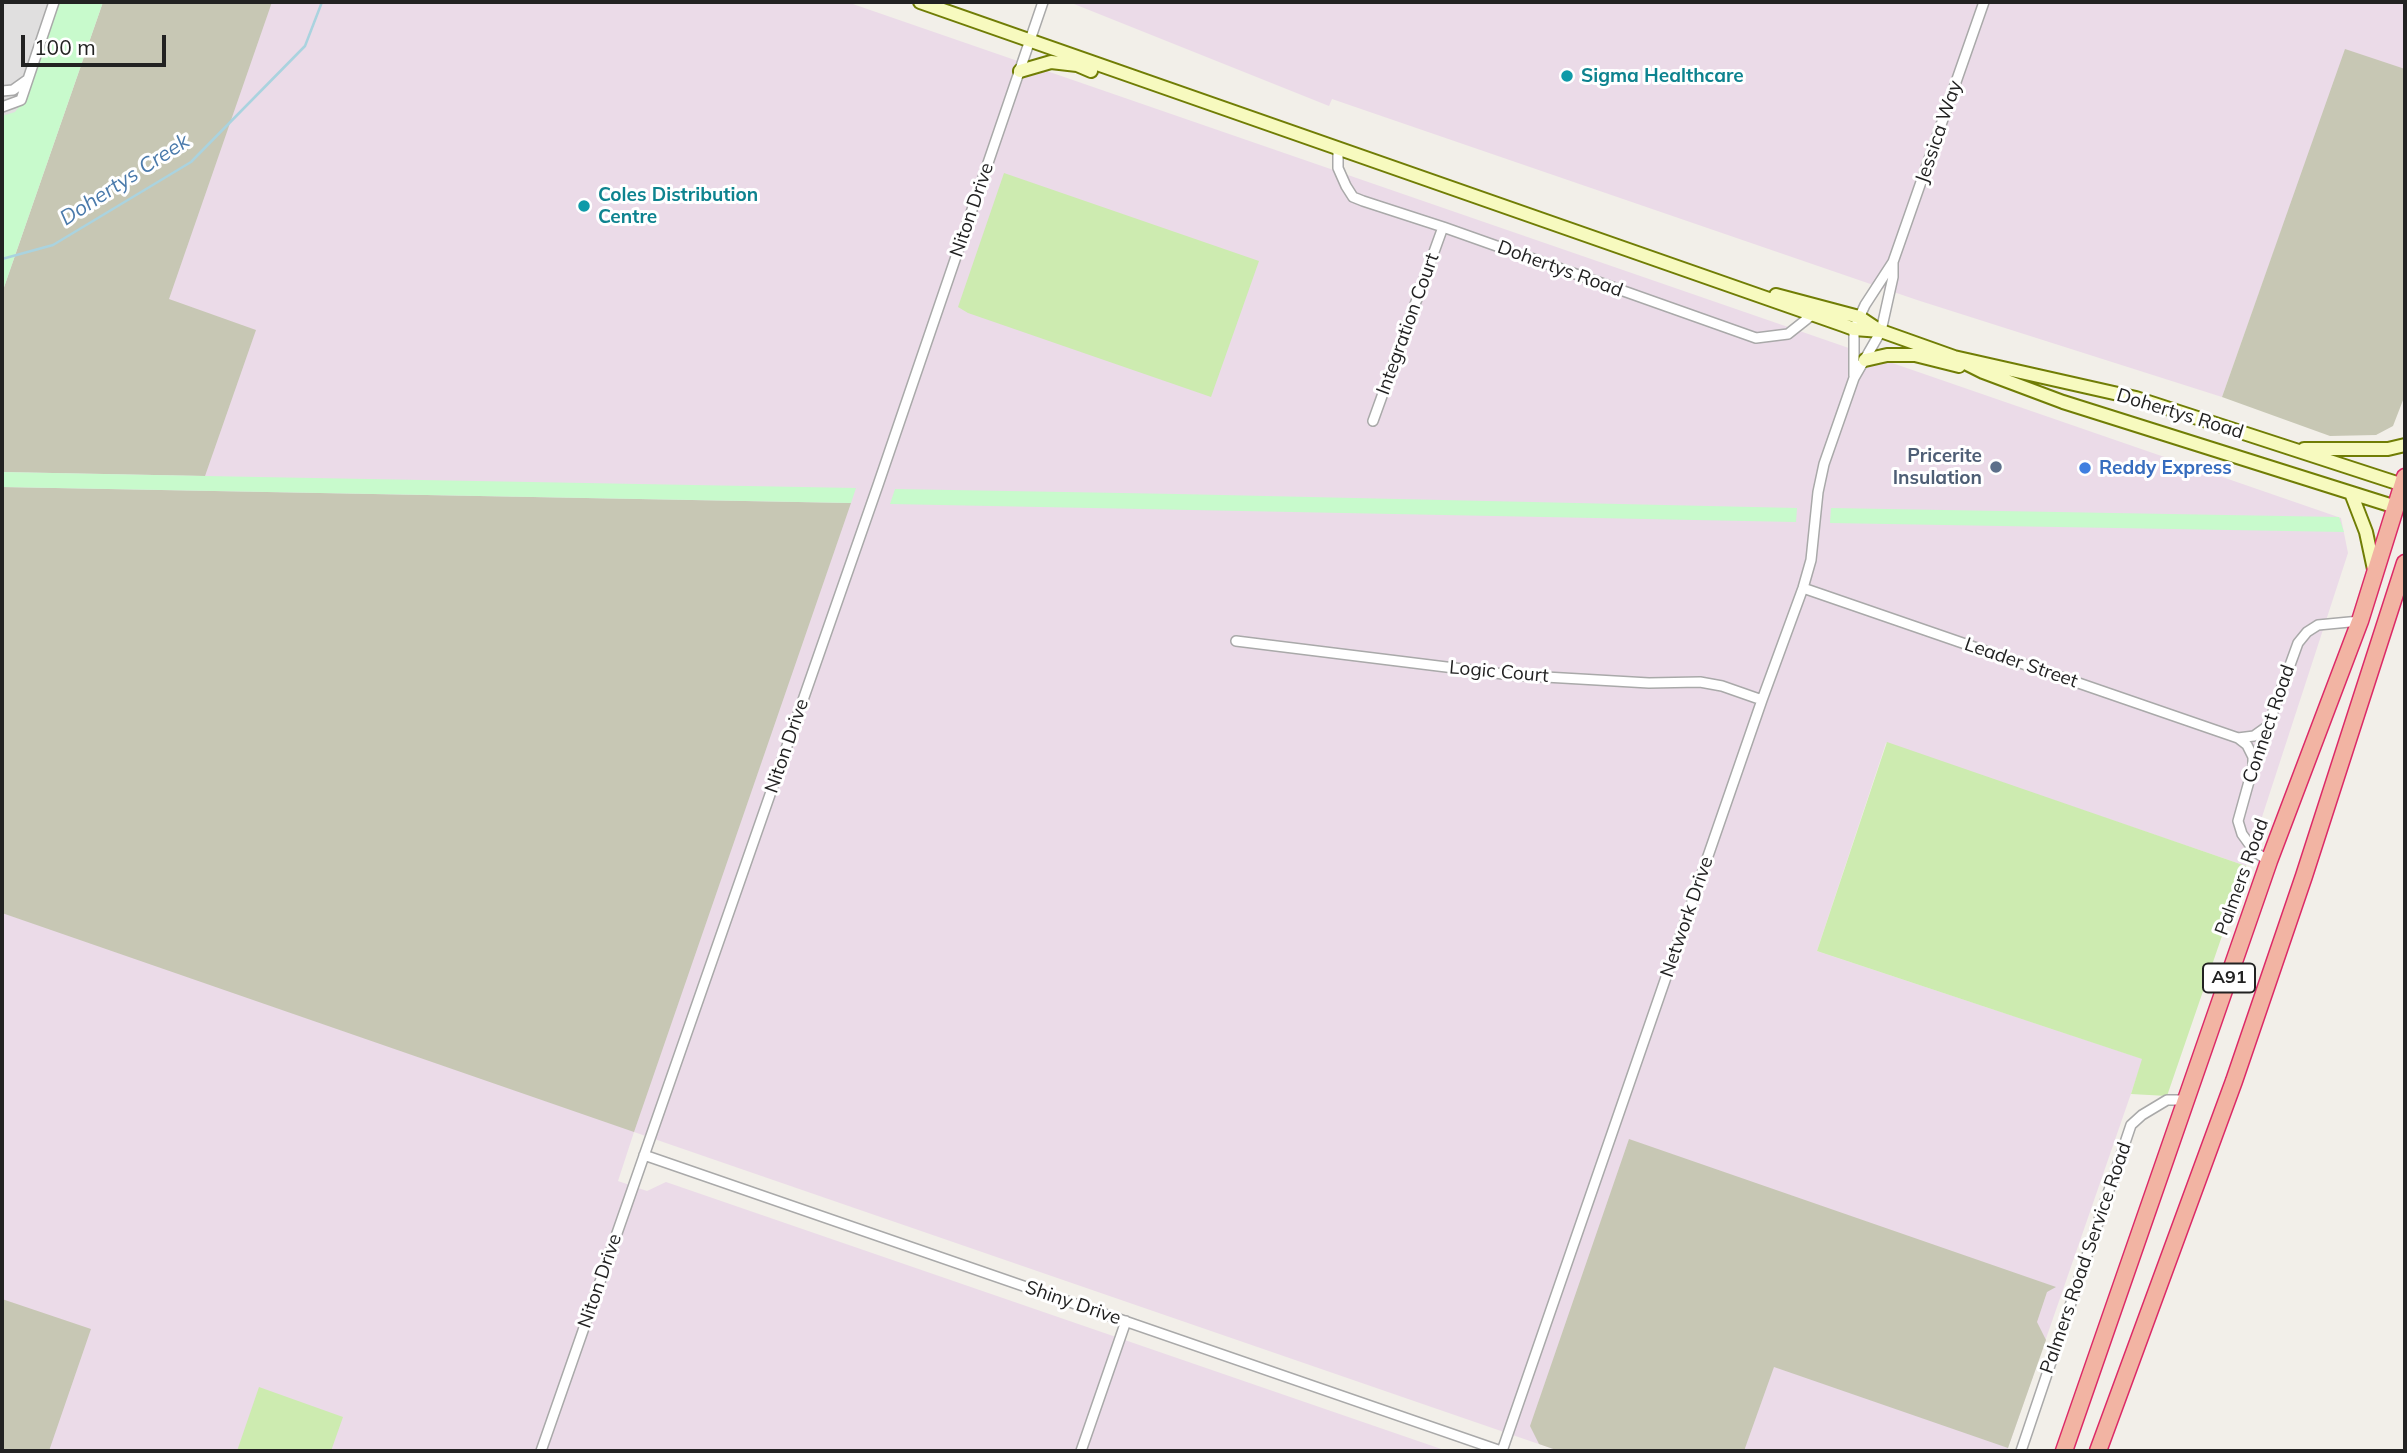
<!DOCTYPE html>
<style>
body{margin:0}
#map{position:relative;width:2407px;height:1453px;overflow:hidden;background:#f2efe9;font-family:Mulish,sans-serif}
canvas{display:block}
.frame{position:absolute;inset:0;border:4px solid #222;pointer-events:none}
.scale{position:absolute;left:21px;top:35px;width:145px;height:32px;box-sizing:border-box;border:4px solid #222;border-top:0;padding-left:9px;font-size:21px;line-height:24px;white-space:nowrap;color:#222;-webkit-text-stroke:5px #fff;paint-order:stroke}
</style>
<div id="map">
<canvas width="2407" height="1453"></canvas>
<div class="frame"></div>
<div class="scale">100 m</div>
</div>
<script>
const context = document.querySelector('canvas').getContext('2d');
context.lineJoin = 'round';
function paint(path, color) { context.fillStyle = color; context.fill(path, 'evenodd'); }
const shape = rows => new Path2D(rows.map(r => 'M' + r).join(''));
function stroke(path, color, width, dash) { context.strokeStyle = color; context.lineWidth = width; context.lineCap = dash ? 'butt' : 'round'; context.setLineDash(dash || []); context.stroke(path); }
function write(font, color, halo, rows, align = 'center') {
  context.font = font + ' Mulish,sans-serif'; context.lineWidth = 6; context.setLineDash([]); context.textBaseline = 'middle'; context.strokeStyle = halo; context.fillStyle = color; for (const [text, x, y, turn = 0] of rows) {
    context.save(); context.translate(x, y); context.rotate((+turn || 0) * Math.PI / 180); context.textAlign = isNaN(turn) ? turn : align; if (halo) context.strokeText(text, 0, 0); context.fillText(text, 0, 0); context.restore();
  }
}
const residential = shape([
 [2,2,103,2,2,293]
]);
const industrial = shape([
 [103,2,847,2,2341,518,2348,553,2246,866,1886,743,1817,951,2143,1059,2007,1451,1559,1451,634,1132,618,1181,647,1191,666,1182,1447,1451,2,1451,2,293],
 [1069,2,2405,2,2405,266,2283,226,2222,397,1917,300,1332,99,1329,106]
]);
const construction = shape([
 [103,2,272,2,169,299,256,330,205,476,2,472,2,293],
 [2345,49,2405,69,2405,395,2393,426,2376,435,2330,436,2222,397],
 [2,487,851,503,634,1132,2,913],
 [1629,1139,2056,1287,2047,1292,2037,1322,2046,1340,2008,1448,1774,1367,1744,1451,1559,1451,1539,1444,1530,1426],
 [2,1299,91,1329,49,1451,2,1451]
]);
const grass = shape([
 [1004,173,1259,261,1211,397,968,313,958,307],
 [1887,742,2246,866,2167,1096,2131,1094,2142,1059,1817,951],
 [259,1387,343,1417,331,1451,237,1451]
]);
const park = shape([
 [58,2,103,2,2,293,2,116,15,112,21,104],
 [2,472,205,476,856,488,851,503,2,487],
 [895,489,1177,494,1797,508,1796,522,890,504],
 [1831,508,2339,517,2344,532,1830,523]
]);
const stream = shape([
 [2,259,53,245,191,162,305,46,322,2]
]);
const minor = shape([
 [2,91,13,90,27,80],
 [2,107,21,100,54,2],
 [1338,148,1338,168,1346,186,1353,197,1363,201,1443,227,1756,338,1788,334,1812,315],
 [1854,376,1854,329,1865,305,1893,262,1984,2],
 [1373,421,1443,227],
 [1803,588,2238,738,2247,745,2253,757,2253,767],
 [1236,641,1511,675,1649,683,1700,682,1722,686,1762,700],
 [2238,738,2254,736,2268,726],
 [2269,861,2255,852,2242,834,2238,821,2253,767,2298,643,2307,632,2318,625,2360,621],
 [644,1155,1501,1451],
 [541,1451,878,485,1043,2],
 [1081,1451,1126,1321],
 [1502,1451,1762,700,1803,588,1811,560,1818,492,1824,464,1854,378,1881,331,1893,277,1893,262],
 [2021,1451,2131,1125,2142,1115,2167,1100,2187,1100]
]);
const secondary = shape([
 [920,2,1843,325,1854,329,1881,331,1954,357,2136,398,2403,485],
 [1020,71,1051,62,1077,65,1091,71],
 [1776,295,1859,317,1877,329],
 [1865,360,1887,355,1915,355,1959,366],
 [1967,364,1983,372,2063,402,2396,507],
 [2304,449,2388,449,2405,445],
 [2351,493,2366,532,2375,574]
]);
const trunk = shape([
 [2064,1451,2269,861,2360,621,2405,477],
 [2098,1451,2234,1081,2304,876,2405,563]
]);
const markers = [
 [1567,76,7,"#0f9aa8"],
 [584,206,7,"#0f9aa8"],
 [1996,467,7,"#5c6f8a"],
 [2085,468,7,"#3f7fe0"]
];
const shields = [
 [2229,978,52]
];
const shieldNames = [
 ["A91",2229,978]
];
const cultureNames = [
 ["Sigma Healthcare",1581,76],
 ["Coles Distribution",598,195],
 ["Centre",598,217]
];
const streetNames = [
 ["Jessica Way",1939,132,-71],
 ["Niton Drive",972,210,-71],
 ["Dohertys Road",1560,269,20],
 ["Integration Court",1408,324,-70],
 ["Dohertys Road",2180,414,17],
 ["Leader Street",2021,663,19],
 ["Logic Court",1499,672,5],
 ["Connect Road",2269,724,-71],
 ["Niton Drive",787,746,-71],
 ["Palmers Road",2242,877,-70],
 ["Network Drive",1687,917,-71],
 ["Palmers Road Service Road",2086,1258,-71],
 ["Niton Drive",600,1281,-71],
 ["Shiny Drive",1073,1303,19]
];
const serviceNames = [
 ["Pricerite",1982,456],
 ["Insulation",1982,478]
];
const shopNames = [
 ["Reddy Express",2099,468]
];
const waterNames = [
 ["Dohertys Creek",125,180,-33]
];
paint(residential, '#e0dfdf');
paint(industrial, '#ebdbe8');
paint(construction, '#c7c7b4');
paint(grass, '#cdebb0');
paint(park, '#c8facc');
stroke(stream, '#aad3df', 2.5);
stroke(minor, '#a9a9a9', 12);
stroke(secondary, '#707d05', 16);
stroke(trunk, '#dc2a67', 19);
stroke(minor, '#fff', 9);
stroke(secondary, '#f7fabf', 12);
stroke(trunk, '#f2b4a3', 16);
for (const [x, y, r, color] of markers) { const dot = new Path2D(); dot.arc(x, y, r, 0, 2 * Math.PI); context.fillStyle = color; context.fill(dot); stroke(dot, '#fff', 2.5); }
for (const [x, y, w] of shields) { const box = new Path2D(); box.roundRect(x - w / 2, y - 14.5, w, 29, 5); context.fillStyle = '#fff'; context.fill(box); stroke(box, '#222', 2); }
write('bold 18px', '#222', null, shieldNames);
write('bold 19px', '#0d838f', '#fff', cultureNames, 'left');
write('19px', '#222', '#fff', streetNames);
write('bold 19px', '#4e5e75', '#fff', serviceNames, 'right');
write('bold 19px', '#366cbe', '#fff', shopNames, 'left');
write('italic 21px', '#4a7aab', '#fff', waterNames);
</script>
